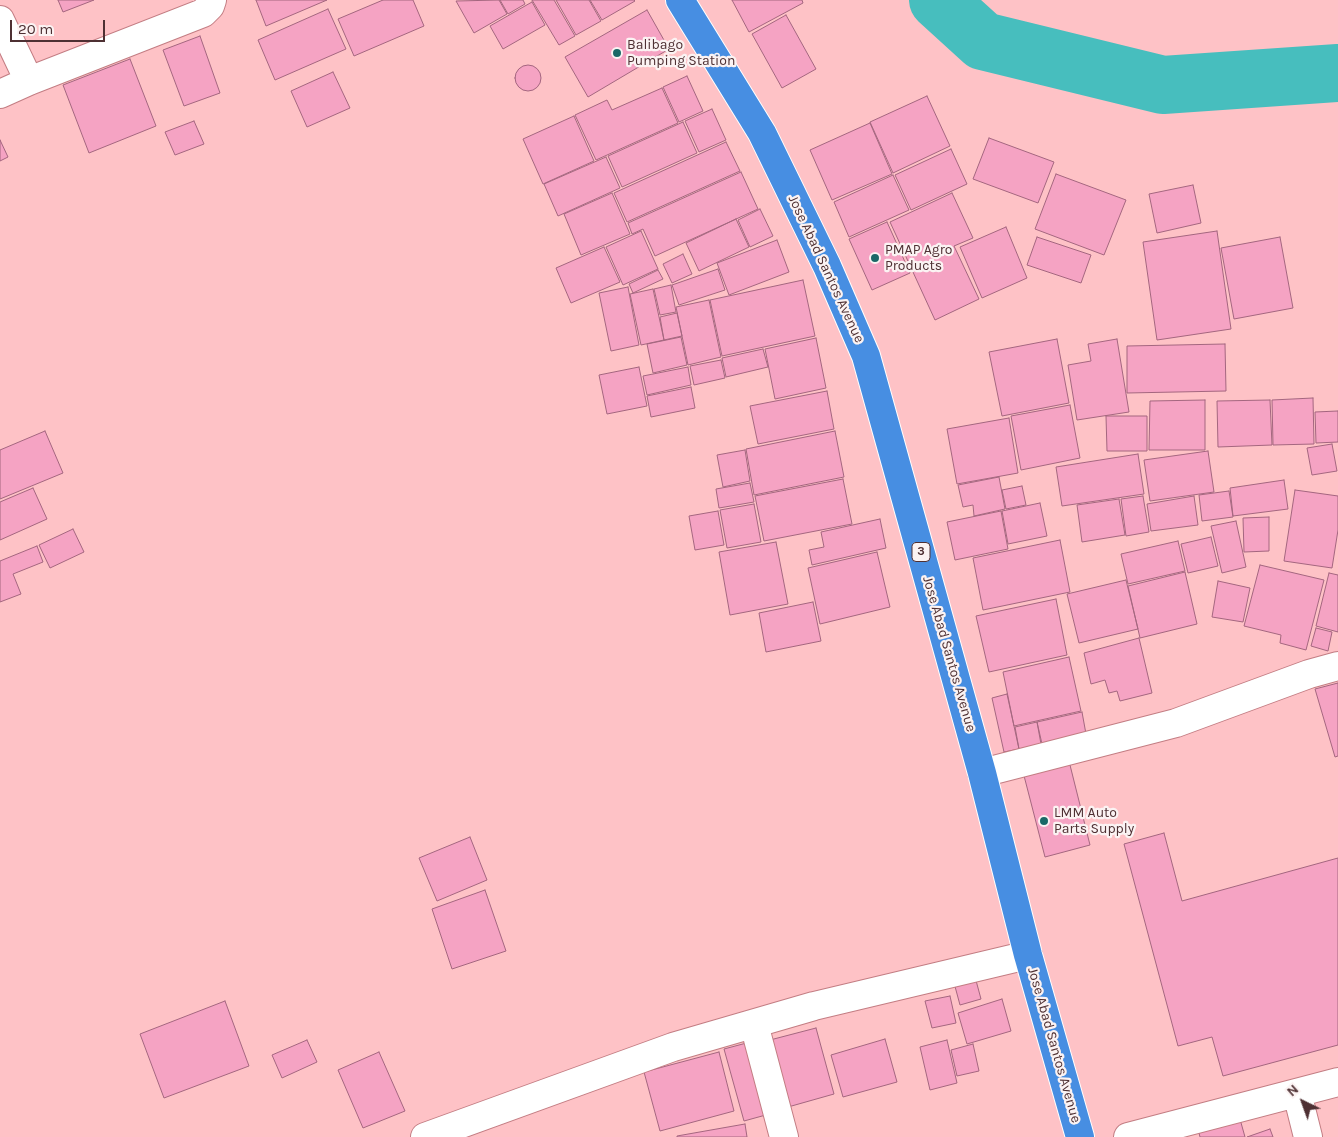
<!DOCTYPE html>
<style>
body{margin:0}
#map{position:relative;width:1338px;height:1137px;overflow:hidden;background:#fec2c6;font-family:Karla,sans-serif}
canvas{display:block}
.north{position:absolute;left:1278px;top:1077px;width:50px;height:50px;-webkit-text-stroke:4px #fbf3f3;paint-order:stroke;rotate:318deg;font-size:14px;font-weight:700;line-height:20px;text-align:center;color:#4e3033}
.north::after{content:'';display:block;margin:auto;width:18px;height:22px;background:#4e3033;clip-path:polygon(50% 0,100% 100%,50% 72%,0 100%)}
.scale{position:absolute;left:10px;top:20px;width:95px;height:22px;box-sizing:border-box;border:2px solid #4e3033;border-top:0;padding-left:6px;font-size:15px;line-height:18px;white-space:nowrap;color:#4e3033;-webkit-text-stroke:4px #fbf3f3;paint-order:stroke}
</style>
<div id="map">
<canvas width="1338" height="1137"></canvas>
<div class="north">N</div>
<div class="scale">20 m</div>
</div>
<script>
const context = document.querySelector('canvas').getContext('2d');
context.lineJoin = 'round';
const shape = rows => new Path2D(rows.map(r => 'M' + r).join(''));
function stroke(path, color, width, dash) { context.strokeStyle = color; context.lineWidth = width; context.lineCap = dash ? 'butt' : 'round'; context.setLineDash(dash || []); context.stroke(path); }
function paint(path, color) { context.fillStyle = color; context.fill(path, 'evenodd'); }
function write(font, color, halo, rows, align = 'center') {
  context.font = font + ' Karla,sans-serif'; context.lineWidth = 4.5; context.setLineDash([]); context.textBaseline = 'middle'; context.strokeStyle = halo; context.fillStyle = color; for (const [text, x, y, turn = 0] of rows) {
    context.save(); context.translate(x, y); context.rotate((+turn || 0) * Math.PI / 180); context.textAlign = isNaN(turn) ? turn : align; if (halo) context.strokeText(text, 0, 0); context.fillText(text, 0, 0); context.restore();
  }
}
const river = shape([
 [938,0,983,41,1163,85,1338,73]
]);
const building = shape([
 [58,0,94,0,63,12,58,0],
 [256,0,327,0,266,26,256,0],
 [383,0,413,0,424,26,354,56,338,19,383,0],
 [499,0,507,14,474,33,456,1,499,0],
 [500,0,523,0,525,4,508,14,500,0],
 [532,0,554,0,575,36,559,45,532,0],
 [556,0,589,0,601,21,576,35,556,0],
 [590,0,634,0,635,1,602,20,590,0],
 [732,0,802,0,803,3,749,32,732,0],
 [532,2,545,25,503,49,490,26,532,2],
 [328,9,346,49,275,80,258,40,328,9],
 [647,10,669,49,588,97,565,57,647,10],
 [786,15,816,69,782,88,752,34,786,15],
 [200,36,220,93,184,106,163,50,200,36],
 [130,59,156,126,89,153,63,85,130,59],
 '515 78a13 13 0 1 1 26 0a13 13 0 1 1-26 0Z',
 [333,72,350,108,307,127,291,91,333,72],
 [687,76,703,111,679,122,663,87,687,76],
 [662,88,678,123,596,160,575,115,607,100,612,110,662,88],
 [927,96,950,146,893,173,870,122,927,96],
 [712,109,726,140,699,152,685,121,712,109],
 [574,116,594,161,543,184,523,139,574,116],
 [194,121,204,144,175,155,165,132,194,121],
 [683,122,697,153,622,187,608,156,683,122],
 [870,123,892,174,832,200,810,150,870,123],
 [989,138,1054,162,1038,203,973,179,989,138],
 [0,140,8,157,0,161,0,140],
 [726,142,740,171,627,222,614,193,726,142],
 [951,149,967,184,911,210,895,175,951,149],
 [606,157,620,188,558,216,544,184,606,157],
 [741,172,758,209,655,256,643,229,632,234,628,223,741,172],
 [1056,174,1126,200,1104,255,1035,229,1056,174],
 [893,175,909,210,849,237,834,202,893,175],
 [1193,185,1201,223,1157,233,1149,194,1193,185],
 [612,193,630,234,581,255,564,214,612,193],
 [952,193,973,238,954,246,979,299,935,320,890,222,952,193],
 [760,209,773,236,750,247,738,220,760,209],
 [736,219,749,247,699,271,686,243,736,219],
 [887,222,910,273,872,290,849,239,887,222],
 [1006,227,1027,278,982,298,960,247,1006,227],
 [641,231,658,269,623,285,606,247,641,231],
 [1217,231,1231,329,1157,340,1143,242,1217,231],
 [1037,237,1091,255,1081,283,1027,265,1037,237],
 [1280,237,1293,308,1234,319,1221,248,1280,237],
 [777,240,789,272,729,295,717,263,777,240],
 [604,247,620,282,571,303,556,268,604,247],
 [683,254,692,274,672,283,663,264,683,254],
 [718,269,725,290,679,305,672,285,718,269],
 [658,270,663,279,633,293,629,284,658,270],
 [803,280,815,336,722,356,710,300,803,280],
 [671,285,676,312,660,315,654,289,671,285],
 [628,287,639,345,611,351,599,293,628,287],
 [653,289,664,340,641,345,630,294,653,289],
 [709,300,721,357,688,365,676,307,709,300],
 [677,313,682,336,664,340,660,317,677,313],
 [681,337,687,365,653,373,647,344,681,337],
 [816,338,826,388,775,399,765,349,816,338],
 [1057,339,1069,403,1002,416,989,352,1057,339],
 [1117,339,1129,412,1077,420,1068,365,1091,361,1088,344,1117,339],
 [1225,344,1226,391,1127,393,1127,346,1225,344],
 [763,349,768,367,726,377,722,358,763,349],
 [721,360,725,378,694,385,690,366,721,360],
 [639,367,647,406,607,414,599,375,639,367],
 [688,367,691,385,647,395,643,376,688,367],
 [691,387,695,408,651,417,647,396,691,387],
 [827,391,834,429,758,444,750,406,827,391],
 [1313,398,1314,444,1273,445,1272,400,1313,398],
 [1205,400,1205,450,1149,450,1150,401,1205,400],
 [1270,400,1272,445,1218,447,1217,401,1270,400],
 [1070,405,1080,458,1021,470,1011,416,1070,405],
 [1338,411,1338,442,1316,443,1315,412,1338,411],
 [1106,416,1147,416,1147,451,1107,451,1106,416],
 [1009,418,1018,473,957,484,947,429,1009,418],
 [45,431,63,473,0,499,0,450,45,431],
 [835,431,844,477,754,495,746,449,835,431],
 [1332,444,1337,471,1312,475,1307,448,1332,444],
 [745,450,750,481,723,487,717,455,745,450],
 [1208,451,1214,492,1150,501,1144,460,1208,451],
 [1138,454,1144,494,1062,506,1056,467,1138,454],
 [999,477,1005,509,974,516,973,505,963,507,958,485,999,477],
 [843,479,852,524,764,541,755,496,843,479],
 [1284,480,1288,509,1233,516,1230,488,1284,480],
 [750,483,754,502,719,508,716,489,750,483],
 [1022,486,1026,505,1006,509,1002,490,1022,486],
 [33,488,47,519,0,540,0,502,33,488],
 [1295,490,1338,496,1338,530,1332,568,1284,561,1295,490],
 [1229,491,1233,517,1202,521,1199,495,1229,491],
 [1143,496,1149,532,1126,536,1121,499,1143,496],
 [1194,496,1198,525,1151,531,1147,504,1194,496],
 [1119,499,1125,535,1082,542,1077,505,1119,499],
 [1040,503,1047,536,1008,544,1002,511,1040,503],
 [754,504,761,542,727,548,720,510,754,504],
 [718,511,724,545,695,550,689,516,718,511],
 [1001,511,1008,549,955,560,947,522,1001,511],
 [1269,517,1269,551,1244,552,1243,518,1269,517],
 [880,519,886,548,812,565,809,550,824,547,821,532,880,519],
 [1236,521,1246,567,1222,573,1211,526,1236,521],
 [73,529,84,552,50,568,39,545,73,529],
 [1211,537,1218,566,1188,573,1181,544,1211,537],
 [1060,540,1070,592,983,610,973,558,1060,540],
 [1178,541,1185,571,1128,584,1121,554,1178,541],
 [776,542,788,604,730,615,719,552,776,542],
 [37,546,43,562,13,574,21,594,0,602,0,561,37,546],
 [877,552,890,607,820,624,808,568,877,552],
 [1260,565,1324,580,1306,650,1280,643,1281,635,1244,626,1260,565],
 [1185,572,1197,624,1140,638,1128,586,1185,572],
 [1329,573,1338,575,1338,632,1316,626,1329,573],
 [1126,580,1138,629,1079,643,1067,594,1126,580],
 [1218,581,1250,588,1243,622,1212,617,1218,581],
 [1056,599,1067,655,989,672,976,616,1056,599],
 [813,602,821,641,766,652,759,613,813,602],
 [1316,628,1332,632,1328,651,1311,646,1316,628],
 [1139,638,1152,693,1120,701,1117,691,1109,693,1105,680,1091,684,1084,653,1139,638],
 [1069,657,1081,711,1014,726,1003,672,1069,657],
 [1338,683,1338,756,1335,757,1315,689,1338,683],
 [1007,694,1019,749,1004,752,992,698,1007,694],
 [1082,712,1086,734,1042,744,1037,722,1082,712],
 [1037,722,1041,744,1019,749,1015,727,1037,722],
 [1068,757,1090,845,1045,857,1022,768,1068,757],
 [1164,833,1182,901,1338,858,1338,1045,1223,1076,1212,1037,1178,1046,1124,844,1164,833],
 [470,837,487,880,437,901,419,858,470,837],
 [485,890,506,951,452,969,432,909,485,890],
 [974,973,981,999,960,1005,953,979,974,973],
 [950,996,956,1023,932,1028,925,1001,950,996],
 [1002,999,1011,1031,967,1044,958,1013,1002,999],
 [225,1001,249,1066,164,1098,140,1034,225,1001],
 [816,1028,834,1094,788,1107,770,1040,816,1028],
 [885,1039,897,1082,843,1097,831,1055,885,1039],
 [307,1040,317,1062,282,1078,272,1055,307,1040],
 [947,1040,957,1083,930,1090,920,1047,947,1040],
 [754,1041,773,1113,744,1121,724,1049,754,1041],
 [973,1044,979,1071,957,1076,951,1050,973,1044],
 [379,1052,405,1111,363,1128,338,1070,379,1052],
 [719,1052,734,1111,660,1131,644,1072,719,1052],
 [1238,1112,1245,1137,1200,1137,1197,1125,1238,1112],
 [745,1124,747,1137,677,1137,677,1136,745,1124],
 [1270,1129,1273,1137,1247,1137,1270,1129]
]);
const minor = shape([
 [0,20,29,81],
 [0,94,29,81,203,13,210,6,212,0],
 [982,773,1176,723,1309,674,1338,666],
 [754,1024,784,1137],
 [1297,1093,1308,1137],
 [425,1137,673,1047,814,1006,1028,955],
 [1128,1137,1338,1082]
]);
const highway = shape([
 [680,0,762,133,827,266,866,356,982,773,1028,955,1080,1137]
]);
const markers = [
 [617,53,5,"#1a6867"],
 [875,258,5,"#1a6867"],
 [1044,821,5,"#1a6867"]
];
const shields = [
 [921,552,18]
];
const shieldNames = [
 ["3",921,552]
];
const poiNames = [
 ["Balibago",627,45],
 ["Pumping Station",627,61],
 ["PMAP Agro",885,250],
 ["Products",885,266],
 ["LMM Auto",1054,813],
 ["Parts Supply",1054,829]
];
const streetNames = [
 ["Jose Abad Santos Avenue",826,269,65],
 ["Jose Abad Santos Avenue",949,654,74],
 ["Jose Abad Santos Avenue",1054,1045,74]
];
stroke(river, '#47bebe', 58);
paint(building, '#f5a3c3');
stroke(building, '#a4667f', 1);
stroke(minor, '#c37d83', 30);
stroke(highway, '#fff', 30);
stroke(minor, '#fff', 28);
stroke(highway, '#478ee2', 28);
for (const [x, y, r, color] of markers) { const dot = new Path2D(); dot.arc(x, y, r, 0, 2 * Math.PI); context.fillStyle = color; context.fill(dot); stroke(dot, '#fbf3f3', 2); }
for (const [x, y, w] of shields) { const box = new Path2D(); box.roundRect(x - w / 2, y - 9.5, w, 19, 4); context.fillStyle = '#fbf3f3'; context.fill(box); stroke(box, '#4e3033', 1); }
write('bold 12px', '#4e3033', null, shieldNames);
write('14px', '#4e3033', '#fbf3f3', poiNames, 'left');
write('14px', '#4e3033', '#fbf3f3', streetNames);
</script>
